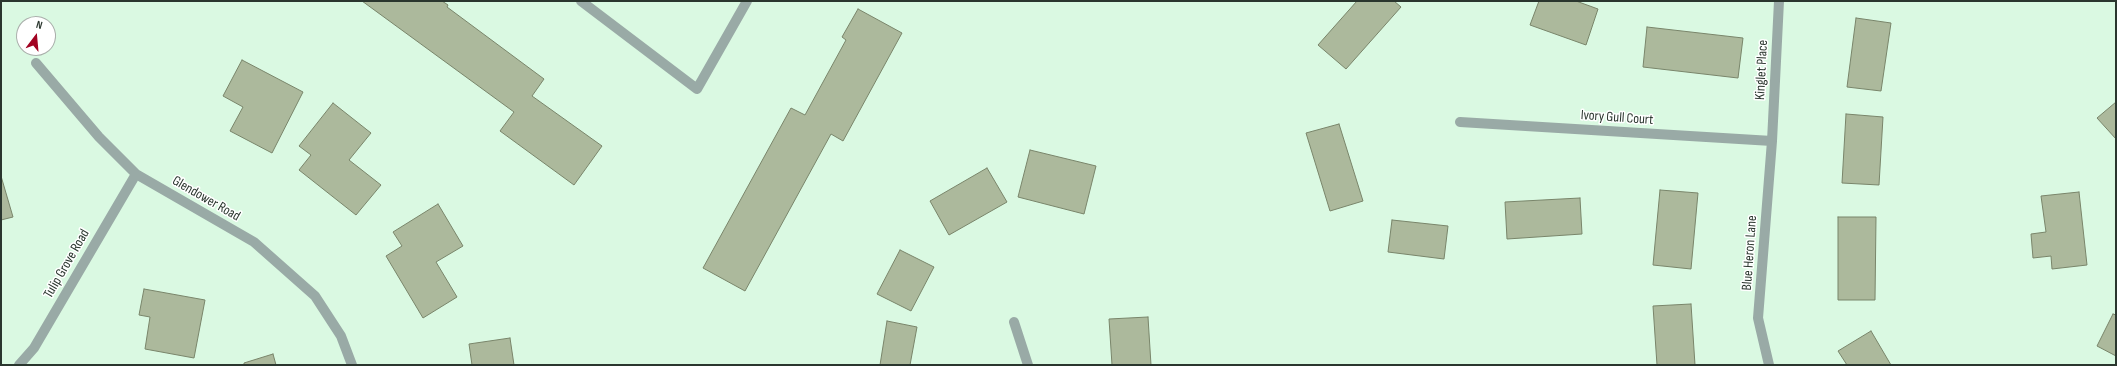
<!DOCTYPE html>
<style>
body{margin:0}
#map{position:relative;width:2117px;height:366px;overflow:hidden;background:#daf9e2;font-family:"Sofia Sans Condensed",sans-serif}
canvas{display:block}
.frame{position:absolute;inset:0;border:2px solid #2a362e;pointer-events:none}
.north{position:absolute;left:16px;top:16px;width:40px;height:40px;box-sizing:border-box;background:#fff;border:1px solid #aaafab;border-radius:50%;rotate:16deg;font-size:11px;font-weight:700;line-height:16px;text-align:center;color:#2a362e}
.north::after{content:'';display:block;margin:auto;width:14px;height:18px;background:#a20322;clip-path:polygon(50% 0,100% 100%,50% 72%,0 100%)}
</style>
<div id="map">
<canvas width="2117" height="366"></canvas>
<div class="frame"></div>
<div class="north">N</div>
</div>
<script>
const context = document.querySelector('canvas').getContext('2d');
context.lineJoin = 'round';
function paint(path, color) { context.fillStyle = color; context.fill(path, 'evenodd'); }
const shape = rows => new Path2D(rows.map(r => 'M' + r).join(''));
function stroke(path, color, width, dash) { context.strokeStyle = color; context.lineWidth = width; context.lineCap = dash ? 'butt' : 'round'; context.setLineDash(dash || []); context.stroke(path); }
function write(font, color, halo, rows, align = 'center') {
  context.font = font + ' "Sofia Sans Condensed",sans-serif'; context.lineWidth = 3; context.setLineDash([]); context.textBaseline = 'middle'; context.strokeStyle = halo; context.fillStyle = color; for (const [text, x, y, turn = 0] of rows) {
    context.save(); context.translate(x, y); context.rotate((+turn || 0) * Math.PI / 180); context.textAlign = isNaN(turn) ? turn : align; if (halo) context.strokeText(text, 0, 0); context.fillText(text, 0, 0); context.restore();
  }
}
const building = shape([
 [362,1,442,1,448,5,447,7,544,79,532,96,602,146,574,185,500,131,514,112,362,1],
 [1357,1,1394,1,1401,7,1346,69,1318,45,1357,1],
 [1539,1,1576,1,1598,9,1586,45,1530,25,1539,1],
 [858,9,902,33,843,141,831,134,745,291,703,268,791,108,805,115,846,40,842,37,858,9],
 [1856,18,1891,23,1881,91,1847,87,1856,18],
 [1647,27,1743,38,1738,78,1643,67,1647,27],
 [242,60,303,92,272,153,230,131,243,107,223,96,242,60],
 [2116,102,2116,139,2097,118,2116,102],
 [333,103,371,133,349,160,381,185,356,215,299,170,311,155,299,146,333,103],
 [1846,114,1883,117,1879,185,1842,183,1846,114],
 [1339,124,1363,201,1330,211,1306,133,1339,124],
 [1030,150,1096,166,1084,214,1018,197,1030,150],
 [987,168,1007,202,949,235,930,201,987,168],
 [1,176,13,217,1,220,1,176],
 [1660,190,1698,193,1691,269,1653,265,1660,190],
 [2079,192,2087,265,2052,269,2051,256,2033,258,2031,234,2046,232,2041,196,2079,192],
 [1580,198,1582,234,1507,239,1505,202,1580,198],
 [438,204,463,246,436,262,457,297,423,318,386,256,402,246,393,232,438,204],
 [1838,217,1876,217,1875,300,1838,300,1838,217],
 [1392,220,1448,226,1444,259,1388,252,1392,220],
 [900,250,934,267,911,311,877,294,900,250],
 [144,289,205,300,194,358,145,349,150,317,139,315,144,289],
 [1691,304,1695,365,1657,365,1653,306,1691,304],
 [2113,314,2116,315,2116,356,2097,346,2113,314],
 [1148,317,1151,365,1112,365,1109,319,1148,317],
 [887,321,917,327,910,365,880,365,887,321],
 [1871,331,1891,365,1847,365,1838,351,1871,331],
 [510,338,514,365,472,365,469,344,510,338],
 [273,354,276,365,244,365,244,363,273,354]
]);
const lane = shape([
 [581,1,697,89,747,1]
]);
const street = shape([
 [36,63,99,137,136,174,254,242,315,296,341,336,352,365],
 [1460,122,1772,141],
 [1014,322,1028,365],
 [19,365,34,348,136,174],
 [1769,365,1758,318,1772,141,1779,1]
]);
const streetNames = [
 ["Kinglet Place",1762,70,-87],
 ["Ivory Gull Court",1617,118,4],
 ["Glendower Road",206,199,30],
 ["Blue Heron Lane",1750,253,-86],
 ["Tulip Grove Road",67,264,-60]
];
paint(building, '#acb99c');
stroke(building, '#79856a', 1);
stroke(lane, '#99aaa6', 10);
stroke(street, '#99aaa6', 10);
write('14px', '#2a362e', '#fff', streetNames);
</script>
